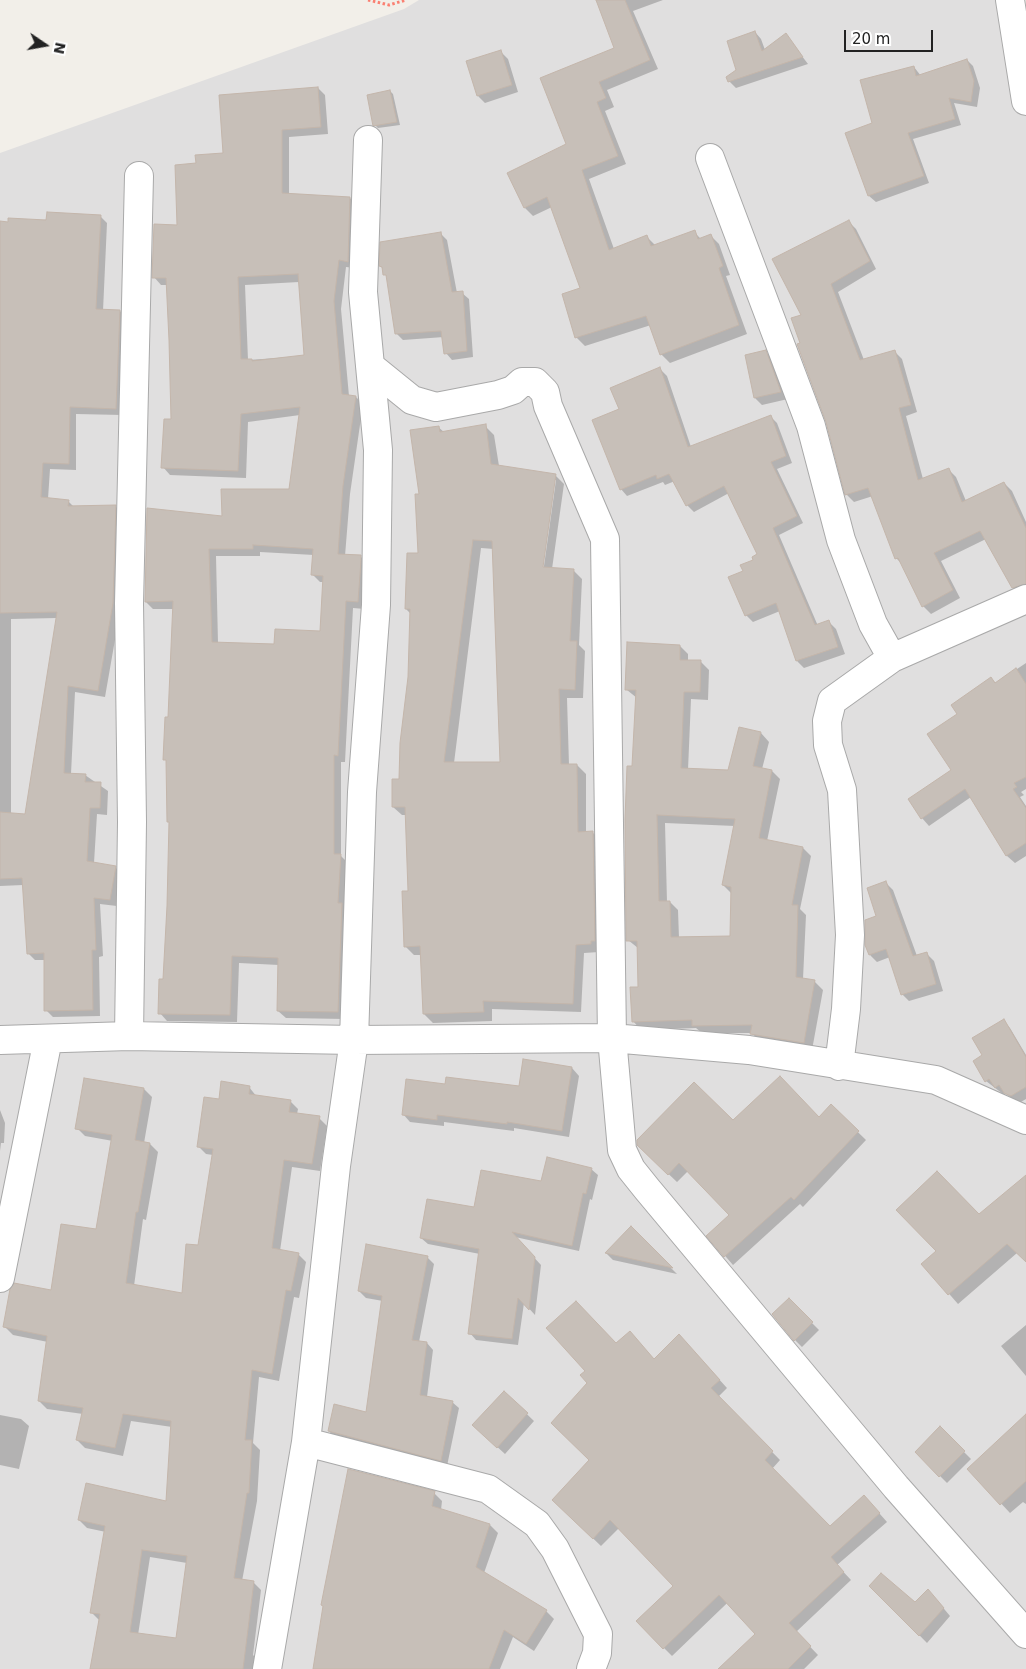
<!DOCTYPE html>
<style>
body{margin:0}
#map{position:relative;width:1026px;height:1669px;overflow:hidden;background:#f2efe9;font-family:"DejaVu Sans",sans-serif}
canvas{display:block}
.north{position:absolute;left:20px;top:20px;width:50px;height:50px;-webkit-text-stroke:4px #fff;paint-order:stroke;rotate:102deg;font-size:14px;font-weight:700;line-height:20px;text-align:center;color:#222}
.north::after{content:'';display:block;margin:auto;width:18px;height:22px;background:#222;clip-path:polygon(50% 0,100% 100%,50% 72%,0 100%)}
.scale{position:absolute;left:844px;top:30px;width:89px;height:22px;box-sizing:border-box;border:2px solid #222;border-top:0;padding-left:6px;font-size:15px;line-height:18px;white-space:nowrap;color:#222;-webkit-text-stroke:4px #fff;paint-order:stroke}
</style>
<div id="map">
<canvas width="1026" height="1669"></canvas>
<div class="north">N</div>
<div class="scale">20 m</div>
</div>
<script>
const context = document.querySelector('canvas').getContext('2d');
context.lineJoin = 'round';
function paint(path, color) { context.fillStyle = color; context.fill(path, 'evenodd'); }
const shape = rows => new Path2D(rows.map(r => 'M' + r).join(''));
function stroke(path, color, width, dash) { context.strokeStyle = color; context.lineWidth = width; context.lineCap = dash ? 'butt' : 'round'; context.setLineDash(dash || []); context.stroke(path); }
const residential = shape([
 [419,0,1024,0,1026,13,1026,1669,0,1669,0,153,404,9]
]);
const shadow = shape([
 [597,0,663,0,633,11,658,69,607,90,614,107,605,111,626,164,589,179,614,249,647,237,656,246,694,232,701,239,711,236,719,244,730,275,726,276,747,334,670,363,661,354,651,325,585,346,576,337,581,289,552,207,533,216,525,208,567,145,615,49],
 [755,32,761,39,765,50,786,35,808,64,736,88,729,81,738,70],
 [501,52,508,59,518,92,485,103,478,96],
 [967,60,973,66,980,88,977,107,954,103,961,125,913,139,929,183,876,202,869,196,873,124,914,67,921,76],
 [318,88,325,95,328,134,289,137,289,194,350,198,357,205,355,268,346,267,341,309,349,396,356,397,363,404,350,494,345,556,360,556,368,564,365,609,353,608,345,762,341,762,341,856,348,863,345,1019,286,1018,278,1011,279,965,239,963,237,1022,167,1021,160,1013,164,981,171,824,168,762,165,759,169,719,174,609,153,609,146,602,223,518,290,490,300,415,248,422,246,478,170,475,163,467,172,420,168,285,161,285,154,277,178,226,197,165,225,154],
 [299,282,305,356,248,360,245,285],
 [260,552,314,555,312,574,320,582,324,582,321,632,275,646,218,643,216,556,260,556],
 [390,91,393,94,400,125,378,128,375,125],
 [100,216,107,223,103,311,120,311,127,318,122,415,76,414,76,470,50,469,48,499,68,501,74,507,115,506,122,513,120,611,105,697,75,692,71,774,85,775,108,791,107,815,97,814,94,863,115,867,122,874,117,906,100,904,103,956,99,957,100,1016,53,1017,46,1010,45,960,35,960,28,953,23,885,0,886,0,223],
 [57,618,26,815,11,814,11,619],
 [848,221,856,229,876,269,838,292,864,360,894,351,902,359,917,412,906,416,923,479,948,469,956,477,966,501,1004,483,1012,491,1026,522,1026,590,1020,594,1013,586,986,539,941,561,960,598,931,614,923,606,904,566,896,558,873,496,854,502,846,494,827,422,802,344,802,315],
 [440,233,447,240,457,293,462,293,469,299,473,357,452,360,446,353,444,337,403,340,396,333,388,279,381,266],
 [765,352,773,359,788,399,762,405,755,398],
 [660,369,667,376,691,447,770,416,777,423,792,463,777,469,803,523,779,535,818,626,829,622,836,629,845,654,804,668,797,661,780,611,753,622,746,615,744,571,759,555,729,493,694,512,687,505,675,481,665,485,663,482,627,496,621,489,620,410],
 [485,426,494,435,499,466,555,475,564,484,552,569,573,570,582,579,579,645,585,651,583,698,567,698,569,765,577,765,586,774,586,833,593,833,602,841,599,952,584,953,581,1012,492,1009,492,1021,433,1023,424,1014,422,955,414,955,405,946,409,892,406,815,402,815,393,807,401,781,409,677,411,614,406,609,419,554,420,495,438,427,444,432],
 [554,480,556,480,543,573,540,573],
 [481,548,494,549,501,763,454,763],
 [680,646,688,654,688,661,701,662,709,670,708,700,691,699,688,770,729,772,761,733,769,742,762,769,772,771,780,779,767,841,803,848,811,856,800,909,806,915,803,979,814,981,823,990,812,1050,760,1042,752,1033,702,1033,696,1028,641,1030,633,1021,639,988,638,948,628,940,637,698,627,690],
 [665,823,735,826,723,885,731,893,731,937,679,938,678,910,670,902,667,902],
 [1026,663,1026,789,1021,792,1024,795,1020,797,1026,806,1026,856,1015,863,1007,856,971,797,929,826,922,818,952,770,959,714,991,679,996,683],
 [886,883,893,890,917,956,927,954,934,961,943,991,909,1001,902,994,890,957,877,962,870,955,866,945,877,916],
 [1003,1021,1010,1028,1026,1055,1026,1099,1019,1103,1005,1093,1003,1094,986,1081,983,1056],
 [524,1061,572,1068,579,1076,569,1137,514,1128,514,1131,444,1122,444,1126,410,1122,403,1114,446,1086,520,1088],
 [249,1087,257,1097,290,1101,298,1109,297,1114,319,1118,327,1126,320,1171,292,1167,280,1251,298,1254,306,1262,299,1298,294,1297,279,1381,259,1377,253,1443,260,1450,257,1501,242,1581,253,1582,261,1590,253,1655,261,1663,261,1669,91,1669,99,1620,91,1612,106,1532,87,1528,79,1520,167,1503,172,1427,131,1421,123,1456,85,1448,77,1440,83,1414,47,1409,39,1401,48,1342,13,1335,5,1327,52,1292,97,1230,113,1141,85,1136,77,1128,144,1089,152,1097,144,1143,150,1144,158,1152,146,1220,143,1219,134,1286,183,1295,199,1246,213,1155,206,1154,198,1146,220,1100],
 [150,1557,187,1563,177,1640,138,1635],
 [831,1106,866,1140,803,1207,800,1204,733,1265,708,1236,731,1215,688,1171,677,1182,638,1145,733,1122,819,1118],
 [0,1110,5,1123,4,1143,1,1143,0,1151],
 [591,1169,598,1175,592,1200,590,1199,579,1251,515,1237,541,1265,535,1315,524,1303,518,1345,476,1340,470,1333,480,1254,428,1244,421,1238,475,1209,542,1182],
 [1026,1183,1026,1261,1017,1253,958,1304,923,1264,979,1216],
 [631,1228,677,1274,613,1260,606,1253],
 [427,1257,434,1264,419,1342,427,1343,433,1350,427,1397,452,1402,459,1408,447,1466,335,1438,329,1431,367,1413,383,1301,366,1298,359,1291],
 [789,1300,819,1330,802,1347,795,1340],
 [1026,1325,1026,1376,1001,1346],
 [687,1344,727,1388,718,1397,780,1460,772,1469,830,1528,872,1505,887,1522,837,1565,851,1580,796,1632,818,1655,804,1669,720,1669,757,1634,797,1536,672,1656,638,1622,674,1586,619,1528,601,1546,553,1500,590,1460,589,1383,616,1345,655,1360],
 [504,1392,534,1421,505,1454,481,1432],
 [0,1415,21,1419,29,1426,19,1469,0,1465],
 [1026,1416,1026,1504,1023,1502,1010,1513,969,1469],
 [940,1428,971,1459,947,1483,916,1452],
 [434,1493,442,1501,441,1510,490,1525,498,1533,484,1573,546,1611,554,1619,534,1651,513,1637,500,1669,314,1669],
 [871,1586,916,1604,935,1598,950,1616,927,1643]
]);
const building = shape([
 [596,0,625,0,650,60,599,82,606,98,597,102,618,156,582,170,609,250,647,235,651,246,695,230,698,239,711,234,723,266,719,268,739,325,660,355,646,316,575,338,562,294,580,288,547,197,524,208,507,173,566,144,540,78,614,48,596,0],
 [755,31,762,51,786,33,803,57,728,82,726,77,736,70,727,41,755,31],
 [501,50,512,85,477,96,466,61,501,50],
 [967,59,974,81,971,102,949,98,955,119,908,133,924,176,868,196,845,133,872,123,860,80,914,66,916,76,967,59],
 [318,87,321,127,282,130,282,193,350,197,348,262,339,260,334,301,342,394,356,396,343,486,338,554,361,555,361,561,358,602,346,601,338,756,334,755,334,854,341,854,338,903,342,903,338,1012,277,1011,278,958,232,956,230,1015,158,1014,159,979,163,979,167,906,169,822,167,822,166,760,163,760,165,717,168,717,173,601,145,602,147,508,222,516,221,489,289,489,300,407,241,414,238,471,161,468,164,419,171,419,169,340,166,278,152,278,154,224,177,225,175,165,196,163,195,155,223,153,219,95,318,87],
 [298,274,304,355,252,361,252,359,241,359,238,277,298,274],
 [253,545,313,549,311,575,323,576,320,631,275,629,274,644,212,642,209,549,253,549,253,545],
 [390,90,397,122,373,126,367,95,390,90],
 [47,212,101,215,96,309,120,310,116,409,70,407,69,464,43,463,41,497,69,500,68,506,116,505,113,603,98,691,68,686,64,773,86,774,85,782,101,782,100,808,90,808,87,861,116,866,110,900,94,898,96,950,92,950,93,1010,44,1011,44,953,27,954,22,878,0,879,0,812,25,814,57,612,0,613,0,221,8,222,8,218,46,220,47,212],
 [849,220,870,261,831,284,860,360,895,350,911,405,899,408,918,480,949,468,962,502,1004,482,1026,528,1026,584,1012,588,980,531,934,553,953,590,922,607,898,558,895,559,868,488,845,495,826,422,797,344,800,343,791,318,801,315,772,259,849,220],
 [441,232,452,292,463,291,467,351,444,354,441,331,395,334,386,275,383,275,382,267,379,266,380,242,441,232],
 [766,350,781,392,754,398,745,355,766,350],
 [660,367,688,447,771,415,786,456,771,462,797,516,773,528,815,625,829,620,838,647,796,661,776,603,745,616,728,577,743,571,740,565,753,560,752,557,757,554,724,486,686,506,669,474,657,479,656,475,620,490,592,420,619,409,610,388,660,367],
 [486,424,491,464,556,474,543,567,574,569,570,641,577,641,575,690,559,689,561,764,577,764,578,832,593,831,595,941,591,941,591,944,576,945,573,1004,483,1001,484,1012,423,1014,420,946,404,947,402,891,408,891,405,807,392,807,392,779,399,779,400,743,408,677,410,609,405,609,407,553,418,553,415,494,419,494,410,430,439,426,440,432,486,424],
 [473,540,492,541,500,762,444,762,473,540],
 [627,642,680,645,680,660,701,660,700,692,684,692,681,768,728,770,739,727,761,732,753,766,772,770,759,838,803,847,792,905,798,905,796,977,815,980,804,1043,750,1034,752,1025,692,1026,692,1020,632,1022,630,987,638,987,637,941,626,941,625,819,627,766,632,766,636,690,625,690,627,642],
 [657,815,735,819,722,885,731,887,730,936,671,937,670,901,659,901,657,815],
 [1016,668,1026,684,1026,777,1014,783,1017,787,1013,789,1026,808,1026,843,1006,856,965,789,921,819,908,799,951,770,927,734,957,714,951,705,991,677,995,683,1016,668],
 [886,881,913,956,927,952,936,984,901,995,886,949,869,955,865,945,865,920,876,916,867,888,886,881],
 [1004,1019,1026,1057,1026,1087,1011,1096,1004,1093,999,1085,995,1088,989,1079,985,1082,973,1061,982,1055,972,1038,1004,1019],
 [523,1059,572,1067,562,1131,507,1122,507,1124,437,1115,437,1120,402,1115,406,1079,445,1084,446,1077,519,1086,523,1059],
 [780,1076,819,1117,831,1104,859,1131,794,1200,791,1197,724,1257,706,1236,729,1215,679,1163,668,1175,637,1145,637,1140,694,1082,733,1120,780,1076],
 [84,1078,144,1088,135,1140,150,1143,138,1212,136,1212,126,1283,182,1293,186,1244,198,1245,213,1149,197,1147,204,1097,219,1099,221,1081,250,1086,249,1094,291,1100,289,1112,320,1116,312,1164,284,1160,272,1248,299,1253,291,1291,286,1290,272,1374,252,1370,245,1440,252,1440,249,1493,247,1493,234,1578,254,1581,243,1669,90,1669,100,1614,90,1613,105,1526,78,1520,86,1483,166,1501,171,1421,123,1414,115,1448,76,1440,83,1408,38,1401,47,1336,3,1327,10,1289,14,1283,51,1290,61,1224,96,1229,112,1135,75,1129,84,1078],
 [142,1550,187,1556,176,1638,130,1632,142,1550],
 [547,1157,592,1168,586,1194,583,1193,572,1246,512,1232,535,1257,529,1310,518,1298,512,1339,468,1334,479,1249,420,1238,427,1199,474,1207,481,1170,541,1181,547,1157],
 [937,1171,979,1214,1026,1175,1026,1262,1007,1244,948,1295,921,1264,936,1251,896,1210,937,1171],
 [631,1226,673,1268,605,1253,631,1226],
 [366,1244,428,1256,412,1340,427,1342,420,1395,453,1401,441,1461,328,1431,334,1404,366,1412,382,1296,358,1291,366,1244],
 [789,1298,813,1322,794,1341,772,1314,789,1298],
 [576,1301,616,1343,630,1331,654,1359,679,1334,720,1380,711,1388,773,1451,765,1460,830,1526,864,1495,880,1513,831,1557,844,1572,789,1623,811,1646,788,1669,718,1669,755,1634,719,1595,663,1649,636,1621,673,1586,610,1520,593,1539,552,1500,589,1460,551,1423,587,1383,580,1375,585,1371,546,1328,576,1301],
 [504,1391,528,1413,497,1448,472,1425,504,1391],
 [1026,1414,1026,1481,1000,1505,967,1469,1026,1414],
 [940,1426,965,1451,939,1477,915,1452,940,1426],
 [348,1469,435,1491,432,1506,490,1524,476,1567,547,1610,526,1644,504,1630,489,1669,313,1669,323,1606,321,1605,348,1469],
 [881,1573,915,1602,928,1589,944,1608,919,1636,869,1586,881,1573]
]);
const path = shape([
 [368,0,389,5,406,0]
]);
const minor = shape([
 [1010,0,1026,101],
 [710,158,811,426,841,540,873,624,892,658],
 [370,366,412,400,436,407,498,395,513,390,522,382,535,382,545,392,548,406,605,539,612,1038,622,1150,631,1169,647,1189,896,1487,1026,1634],
 [129,1036,132,822,129,603,139,176],
 [0,1040,129,1036,354,1040,612,1038,749,1050,936,1080,1026,1120],
 [839,1066,846,1009,850,935,842,790,828,745,827,721,832,701,892,658,1026,599],
 [0,1278,48,1039],
 [306,1442,488,1489,537,1524,555,1549,598,1634,597,1653,591,1669],
 [267,1669,306,1442,336,1166,354,1040,362,792,376,605,378,450,363,292,368,140]
]);
paint(residential, '#e0dfdf');
paint(shadow, '#0003');
paint(building, '#c7bfb8');
stroke(building, '#c4b6ab', 1);
stroke(minor, '#a9a9a9', 30);
stroke(path, '#fa8072', 3, [2.5, 2.5]);
stroke(minor, '#fff', 28);
</script>
